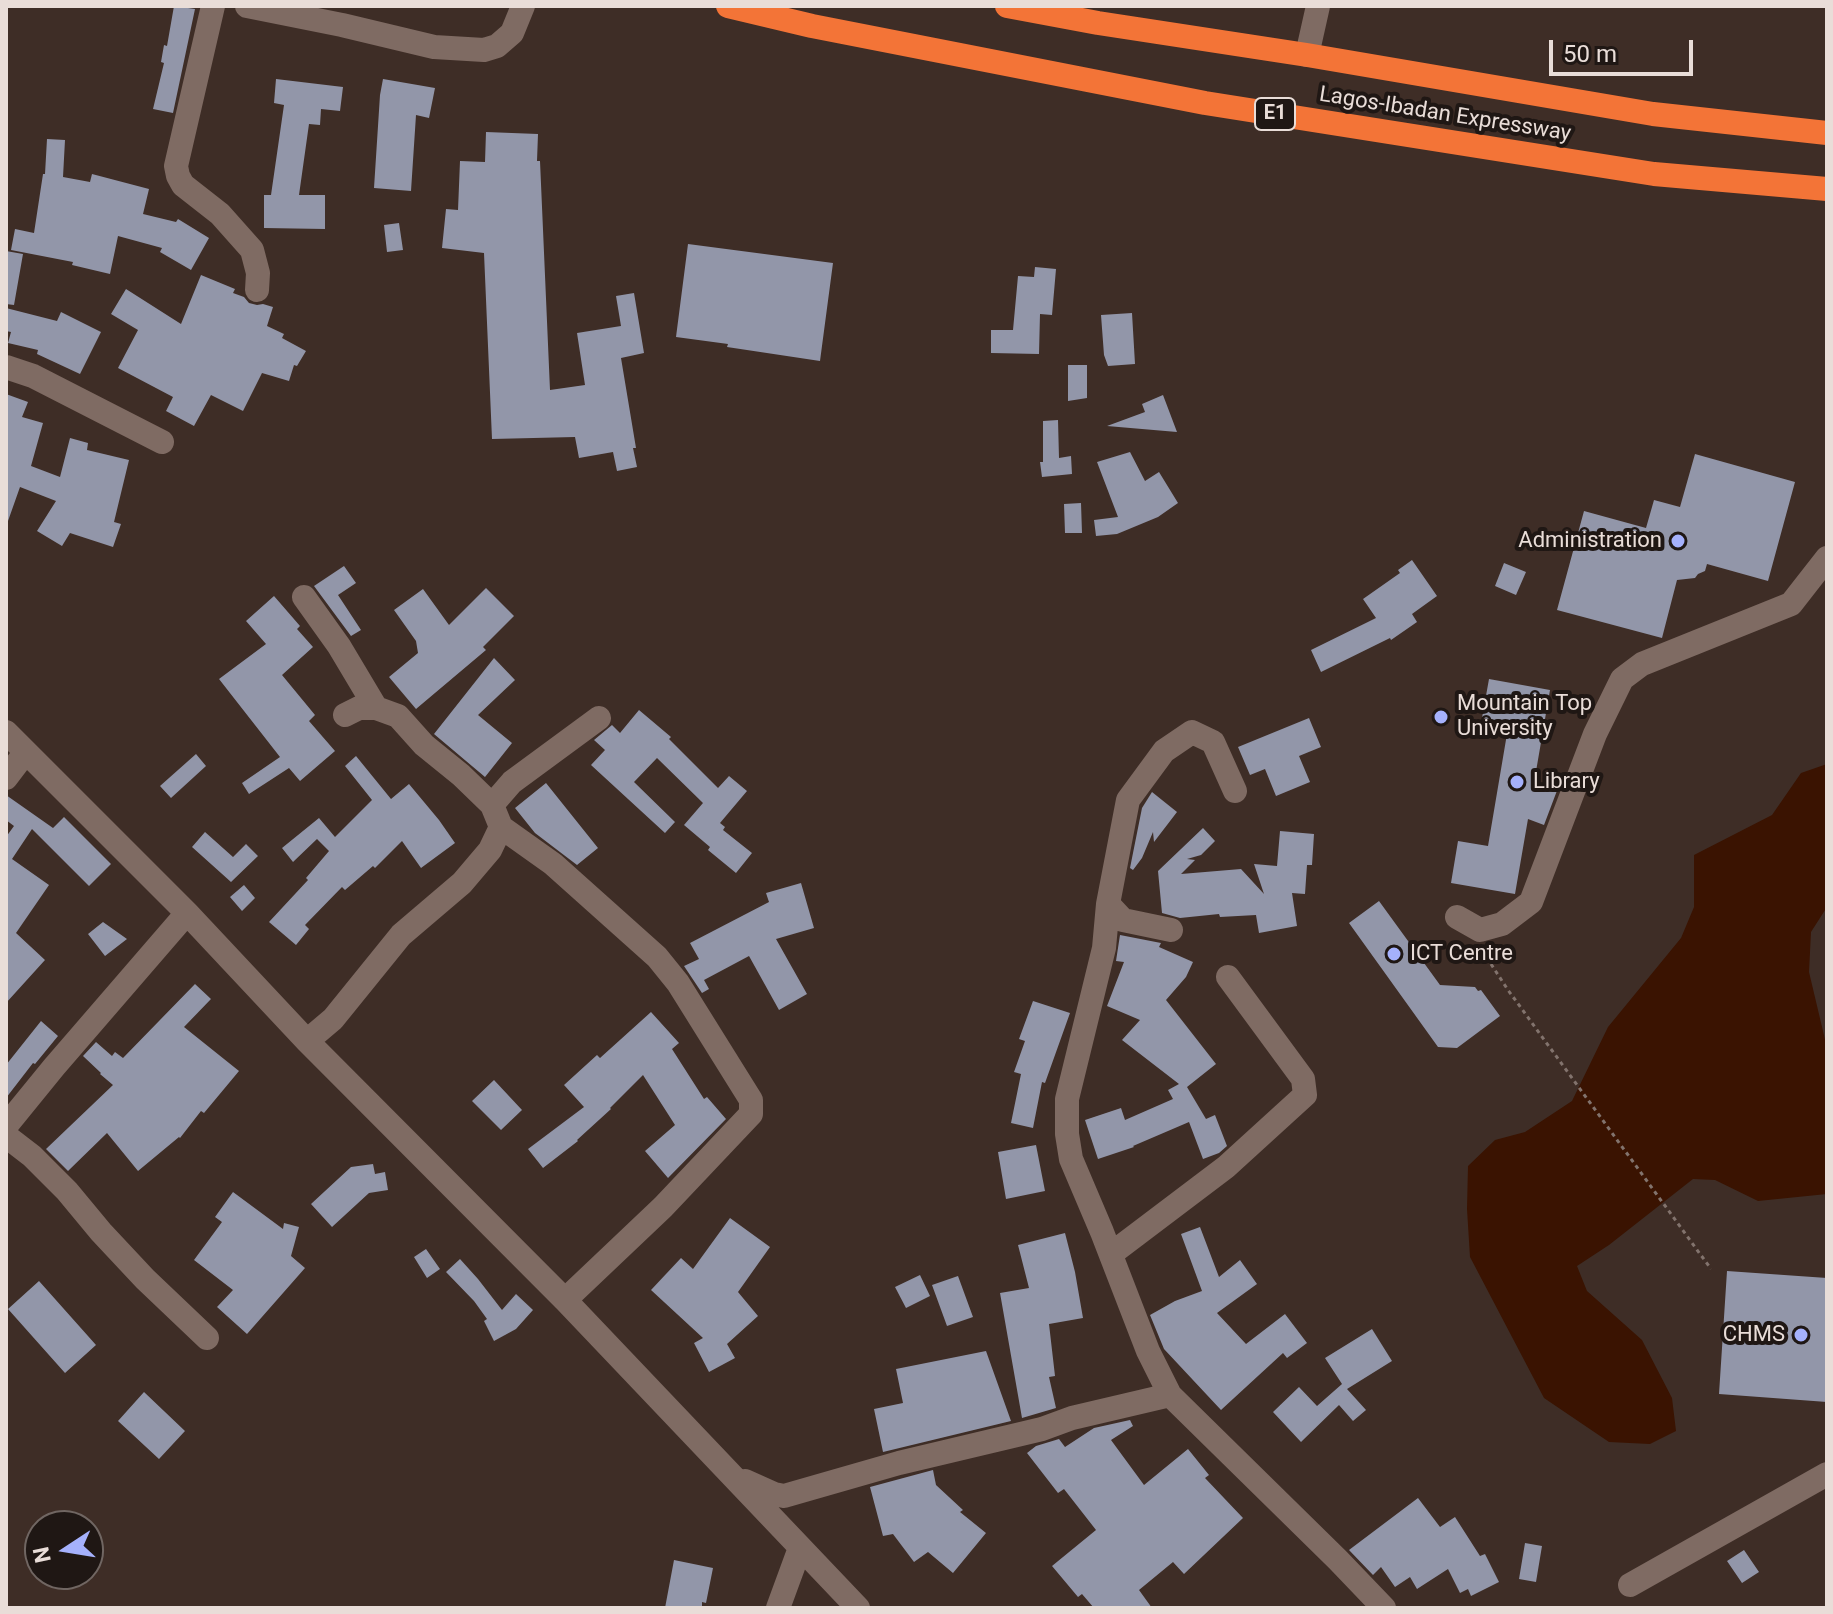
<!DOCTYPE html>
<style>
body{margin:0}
#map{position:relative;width:1833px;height:1614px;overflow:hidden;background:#3e2d26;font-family:Roboto,sans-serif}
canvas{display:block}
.frame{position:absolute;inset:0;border:8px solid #e9ddd8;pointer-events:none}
.north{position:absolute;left:24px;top:1510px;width:80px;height:80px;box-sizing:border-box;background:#1f1714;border:2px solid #706662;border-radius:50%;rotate:258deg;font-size:22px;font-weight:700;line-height:32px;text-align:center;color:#e9ddd8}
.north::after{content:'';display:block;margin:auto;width:28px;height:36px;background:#a5b1fc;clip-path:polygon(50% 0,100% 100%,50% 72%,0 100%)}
.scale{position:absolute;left:1549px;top:40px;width:144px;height:36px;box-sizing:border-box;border:4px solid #e9ddd8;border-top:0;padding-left:10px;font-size:24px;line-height:28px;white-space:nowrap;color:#e9ddd8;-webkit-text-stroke:6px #1f1714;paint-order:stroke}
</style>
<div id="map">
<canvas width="1833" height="1614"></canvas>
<div class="frame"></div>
<div class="north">N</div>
<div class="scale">50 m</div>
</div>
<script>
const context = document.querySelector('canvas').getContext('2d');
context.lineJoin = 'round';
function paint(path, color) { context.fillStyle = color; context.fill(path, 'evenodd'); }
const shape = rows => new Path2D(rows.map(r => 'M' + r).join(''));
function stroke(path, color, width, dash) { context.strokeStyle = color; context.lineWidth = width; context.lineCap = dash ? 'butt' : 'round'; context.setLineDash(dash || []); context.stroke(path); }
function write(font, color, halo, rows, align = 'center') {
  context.font = font + ' Roboto,sans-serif'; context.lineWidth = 8; context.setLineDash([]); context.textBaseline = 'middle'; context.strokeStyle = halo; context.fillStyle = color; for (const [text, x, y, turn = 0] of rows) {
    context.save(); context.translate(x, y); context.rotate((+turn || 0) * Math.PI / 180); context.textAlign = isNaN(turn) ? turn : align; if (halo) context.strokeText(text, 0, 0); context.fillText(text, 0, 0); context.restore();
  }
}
const water = shape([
 [1827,764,1827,907,1811,932,1809,972,1827,1048,1827,1194,1758,1201,1715,1180,1693,1179,1609,1245,1577,1266,1587,1291,1642,1340,1672,1398,1676,1431,1650,1444,1609,1442,1544,1398,1470,1257,1467,1209,1468,1166,1495,1140,1525,1132,1572,1101,1608,1027,1681,938,1694,907,1694,855,1772,815,1801,773]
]);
const building = shape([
 [174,6,195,9,173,113,153,109,164,63,161,62,164,45,167,46],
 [276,79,343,87,340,111,321,109,320,125,309,124,299,195,325,195,325,229,264,228,264,195,271,195,284,105,274,103],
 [383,79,435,88,429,118,416,115,411,191,374,188,380,95],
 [486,132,538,134,537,161,540,161,550,390,585,385,577,333,621,326,616,296,634,293,644,353,621,358,636,448,633,448,637,467,617,471,613,452,579,458,575,437,492,439,484,253,442,248,446,209,458,210,460,161,485,162],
 [47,139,65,140,63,177,90,182,92,174,149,189,143,214,176,222,178,219,209,238,191,270,160,252,162,248,118,236,110,274,72,265,73,262,11,250,15,229,34,233,43,174,45,174],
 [399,223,403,250,387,252,384,225],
 [688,244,833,263,820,361,727,347,728,344,676,337],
 [6,251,23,254,14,305,6,304],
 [1035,267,1056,269,1052,315,1040,314,1039,354,991,353,991,330,1013,330,1018,276,1034,277],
 [201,275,235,289,233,293,244,297,249,303,257,305,263,304,273,307,267,326,284,334,282,338,306,351,297,366,294,365,289,381,262,373,243,411,211,395,194,426,166,411,173,397,118,368,138,330,111,314,126,289,181,324],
 [6,308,57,321,61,312,101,332,80,374,37,354,38,350,8,343,11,332,6,331],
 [1132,313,1135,364,1108,366,1104,355,1101,315],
 [1068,365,1087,365,1087,398,1068,401],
 [6,394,28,402,22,417,43,423,31,466,60,477,70,438,88,443,87,450,129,460,114,522,121,524,113,547,70,533,62,546,37,531,56,501,20,487,8,521,6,521],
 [1163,395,1177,432,1107,426,1145,412,1142,404],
 [1058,420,1059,458,1071,456,1072,474,1042,477,1040,462,1043,462,1043,421],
 [1130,452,1145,481,1159,472,1178,503,1158,517,1117,534,1096,536,1094,520,1118,517,1097,462],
 [1695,454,1795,482,1768,581,1707,564,1705,571,1698,574,1695,578,1677,580,1662,638,1557,610,1584,511,1646,528,1654,500,1680,507],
 [1081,503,1082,533,1065,533,1064,504],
 [1412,560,1437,596,1412,614,1417,622,1391,640,1390,638,1321,672,1311,650,1376,618,1363,599,1400,573,1398,570],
 [1504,563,1526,572,1516,595,1495,586],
 [344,566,356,583,338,595,361,630,351,636,314,586],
 [486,588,514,616,483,647,486,650,416,709,389,677,418,653,416,641,394,610,423,589,449,625],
 [274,596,300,626,297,629,313,647,282,675,315,715,309,721,335,751,300,781,289,768,249,794,242,783,280,757,219,679,266,644,246,621],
 [494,658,515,680,478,715,512,743,485,777,434,734],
 [1489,679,1550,690,1534,783,1558,788,1544,825,1528,819,1515,894,1451,883,1458,841,1488,846,1509,722,1482,718],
 [639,710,671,737,669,739,718,788,729,776,747,791,720,823,725,827,723,830,752,853,736,873,708,850,710,847,684,825,703,803,657,758,634,782,675,822,665,833,591,765,605,750,594,740,612,725,620,733],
 [1309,718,1321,747,1299,756,1310,782,1276,796,1265,769,1250,775,1238,747],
 [196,754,206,766,171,798,160,786],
 [356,756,391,799,409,784,439,820,455,843,421,868,402,841,375,868,373,866,345,890,342,887,305,925,309,929,296,945,269,922,308,880,306,878,329,851,317,839,293,862,282,848,319,818,335,837,372,800,345,766],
 [546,783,598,848,577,865,535,833,515,808],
 [1152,792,1177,812,1154,842,1153,832,1142,858,1133,870,1130,868,1142,808],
 [6,795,53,828,64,817,111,864,89,886,32,829,12,859,49,885,16,933,45,960,6,1003,6,837,14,826,6,820],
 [1203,828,1215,841,1201,855,1187,859,1195,860,1181,874,1241,869,1264,894,1254,864,1277,866,1280,831,1314,834,1312,865,1307,865,1305,894,1292,893,1297,926,1259,933,1256,915,1220,917,1219,914,1180,918,1162,913,1158,871],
 [205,832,233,857,246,844,258,856,231,882,192,847],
 [801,883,814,928,776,939,807,994,779,1010,749,956,704,980,709,989,702,993,684,966,699,959,690,943,769,902,766,893],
 [244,885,255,898,242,911,230,897],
 [1379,901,1440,985,1475,987,1478,991,1481,990,1500,1016,1457,1048,1438,1047,1349,923],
 [103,922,127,939,105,956,88,934],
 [1120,935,1161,943,1159,947,1193,962,1186,977,1166,1000,1216,1064,1187,1087,1206,1119,1215,1115,1227,1146,1219,1153,1203,1159,1189,1122,1133,1146,1134,1147,1098,1159,1085,1120,1121,1108,1125,1120,1173,1099,1168,1090,1179,1084,1122,1040,1140,1020,1107,1006,1124,962,1116,961],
 [195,984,211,999,184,1027,239,1071,204,1113,201,1111,180,1138,179,1137,138,1171,107,1133,68,1171,46,1149,113,1085,100,1074,101,1073,83,1056,96,1042,112,1056,115,1052,123,1058],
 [1033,1001,1070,1013,1045,1083,1042,1082,1033,1128,1011,1123,1021,1074,1014,1072,1025,1041,1019,1039],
 [651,1012,679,1043,672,1049,704,1099,707,1097,726,1119,668,1178,645,1151,675,1125,643,1075,610,1108,611,1109,577,1140,578,1141,543,1168,528,1149,584,1107,564,1085,597,1055,600,1058],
 [41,1021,58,1036,35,1064,33,1063,6,1098,6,1065],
 [494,1080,522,1110,501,1130,472,1101],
 [1036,1145,1045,1191,1006,1199,998,1152],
 [373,1164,375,1174,385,1172,388,1190,369,1193,332,1227,311,1204,351,1167],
 [233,1192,283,1229,284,1223,299,1227,291,1256,305,1268,247,1334,217,1307,233,1290,194,1260,222,1222,215,1217],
 [730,1218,770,1247,738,1292,758,1316,727,1344,735,1358,709,1372,694,1343,703,1338,651,1290,681,1258,693,1269],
 [1200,1227,1219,1277,1240,1260,1257,1284,1217,1313,1246,1344,1285,1314,1307,1343,1287,1358,1283,1353,1221,1410,1164,1349,1150,1315,1175,1301,1202,1291,1181,1234],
 [1065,1233,1075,1272,1083,1318,1049,1324,1055,1376,1049,1377,1056,1408,1022,1418,1000,1293,1029,1288,1018,1245],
 [426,1249,440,1269,427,1278,414,1257],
 [460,1259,478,1279,502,1310,516,1294,533,1310,516,1329,494,1341,484,1321,487,1319,474,1301,446,1272],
 [1727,1271,1827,1278,1827,1402,1719,1394],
 [920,1275,930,1296,906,1308,895,1287],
 [958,1276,973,1317,947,1326,932,1285],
 [39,1281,96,1345,65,1373,8,1309],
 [1372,1329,1392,1361,1347,1389,1366,1410,1353,1421,1339,1405,1301,1442,1273,1412,1299,1387,1317,1406,1342,1384,1325,1358],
 [986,1351,1011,1421,883,1452,874,1409,903,1403,896,1369],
 [144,1392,185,1431,159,1459,118,1421],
 [1130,1420,1133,1426,1111,1440,1144,1485,1188,1449,1209,1475,1205,1478,1243,1518,1184,1574,1173,1562,1139,1590,1152,1608,1094,1608,1082,1594,1078,1597,1052,1566,1096,1530,1064,1489,1058,1493,1027,1453,1036,1446,1059,1439,1065,1447,1094,1428],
 [933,1470,936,1485,963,1510,960,1512,986,1533,953,1573,928,1552,914,1562,893,1534,883,1536,870,1487],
 [1418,1498,1440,1527,1455,1517,1480,1556,1485,1554,1499,1582,1471,1596,1468,1589,1460,1593,1448,1569,1417,1589,1410,1577,1395,1587,1381,1567,1373,1575,1349,1550],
 [1525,1543,1542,1546,1536,1582,1519,1579],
 [1744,1550,1759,1572,1742,1583,1727,1561],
 [674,1560,713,1568,706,1603,702,1602,702,1608,665,1608]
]);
const path = shape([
 [1486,949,1489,961,1508,990,1711,1269]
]);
const minor = shape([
 [213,6,176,166,178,176,183,185,220,214,252,250,258,273,257,290],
 [247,6,342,25,434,47,484,50,497,46,512,33,523,6],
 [1307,55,1318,6],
 [6,367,33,376,162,442],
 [304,597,339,646,376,708],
 [345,715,359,708,376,708,398,716,424,745,461,775,492,805,501,827,553,864,657,957,678,983,751,1100,751,1114,663,1207,565,1300],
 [6,732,187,913,307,1041,565,1300,858,1608],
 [6,778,25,753],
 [492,805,512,782,599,718],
 [1108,904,1128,800,1164,751,1192,732,1213,742,1235,791],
 [1457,917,1480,930,1502,924,1531,902,1595,734,1622,679,1642,664,1791,604,1827,558],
 [1171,930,1123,920,1108,904,1104,948,1067,1099,1067,1134,1071,1159,1102,1232,1148,1351,1170,1395,1338,1560,1384,1608],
 [307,1041,333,1019,401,935,462,883,490,850,501,827],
 [6,1126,54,1067,187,913],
 [6,1136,32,1156,67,1191,101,1232,145,1279,207,1338],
 [1111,1254,1226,1167,1305,1095,1303,1079,1228,977],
 [745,1481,774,1494,784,1496,899,1463,1042,1429,1072,1418,1170,1395],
 [1630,1585,1827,1474],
 [778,1608,800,1548]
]);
const highway = shape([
 [728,6,812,26,1205,103,1654,174,1827,189],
 [1007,6,1098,23,1307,55,1653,114,1827,133]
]);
const markers = [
 [1678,541,8,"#a5b1fc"],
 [1441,717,8,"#a5b1fc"],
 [1517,782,8,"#a5b1fc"],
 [1394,954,8,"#a5b1fc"],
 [1801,1335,8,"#a5b1fc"]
];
const shields = [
 [1275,114,40]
];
const shieldNames = [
 ["E1",1275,114]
];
const streetNames = [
 ["Lagos-Ibadan Expressway",1445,115,9]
];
const poiNames = [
 ["Administration",1662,541,"right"],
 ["Mountain Top",1457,704],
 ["University",1457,729],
 ["Library",1533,782],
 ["ICT Centre",1410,954],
 ["CHMS",1785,1335,"right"]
];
paint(water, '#3a1301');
paint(building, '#9296a9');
stroke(path, '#82736d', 3, [4, 4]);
stroke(minor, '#7f6b63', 24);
stroke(highway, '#f37437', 24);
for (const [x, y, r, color] of markers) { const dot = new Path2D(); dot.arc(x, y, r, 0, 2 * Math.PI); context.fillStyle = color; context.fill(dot); stroke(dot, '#1f1714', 3); }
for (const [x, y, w] of shields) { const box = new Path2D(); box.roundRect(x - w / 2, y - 16, w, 32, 6); context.fillStyle = '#1f1714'; context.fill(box); stroke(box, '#e9ddd8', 2); }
write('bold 20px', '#e9ddd8', null, shieldNames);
write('22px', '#e9ddd8', '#1f1714', streetNames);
write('22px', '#e9ddd8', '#1f1714', poiNames, 'left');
</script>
